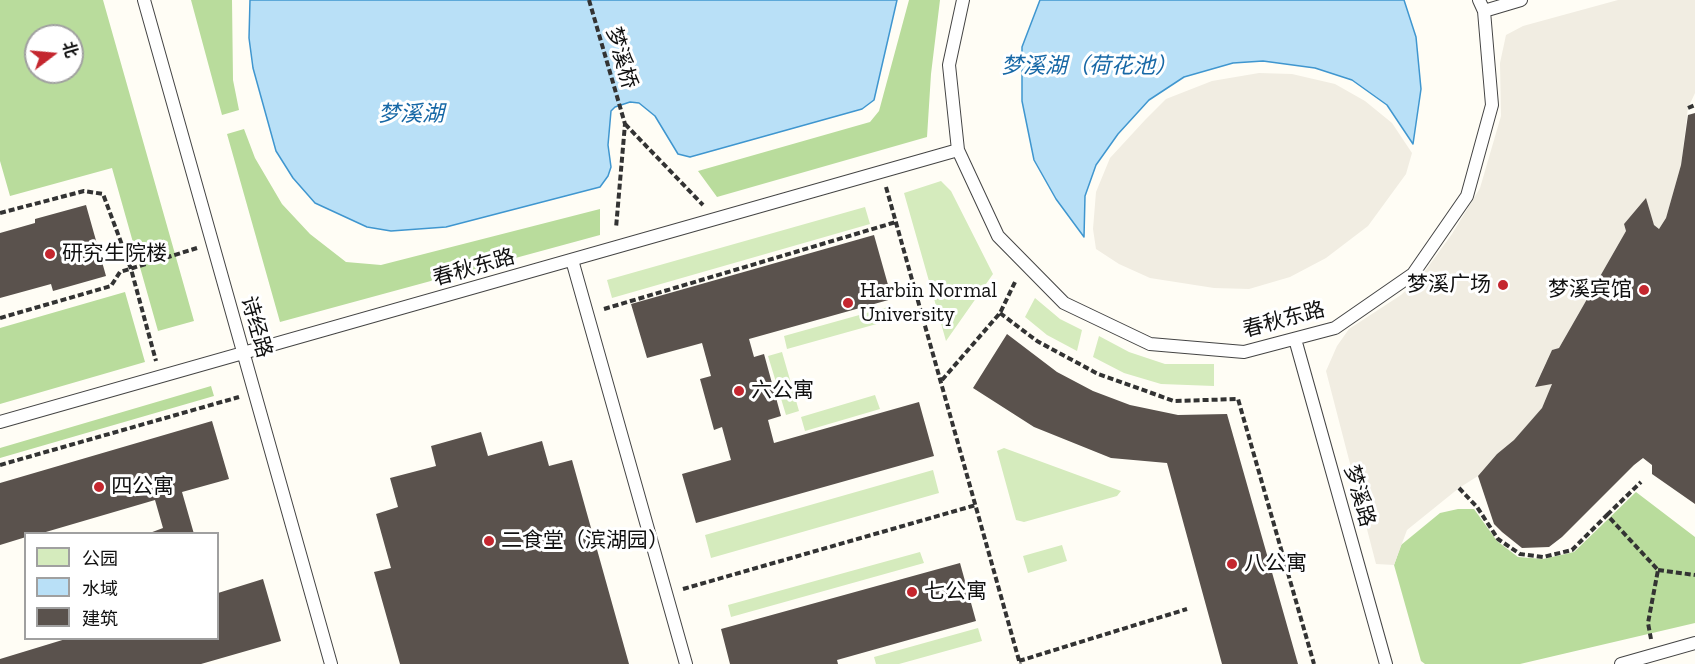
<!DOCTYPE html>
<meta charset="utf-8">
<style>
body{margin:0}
#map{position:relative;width:1695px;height:664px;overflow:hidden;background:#fffdf5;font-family:"Zilla Slab","Noto Sans SC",serif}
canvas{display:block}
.legend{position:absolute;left:24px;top:532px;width:195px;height:108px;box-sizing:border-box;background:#fff;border:2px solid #a0a0a0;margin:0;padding:8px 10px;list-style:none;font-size:18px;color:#111}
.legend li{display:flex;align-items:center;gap:12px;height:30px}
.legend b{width:30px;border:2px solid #a0a0a0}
.north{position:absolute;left:24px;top:24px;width:60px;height:60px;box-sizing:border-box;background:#fff;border:2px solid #a0a0a0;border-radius:50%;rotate:74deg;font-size:16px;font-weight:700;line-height:24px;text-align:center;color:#111}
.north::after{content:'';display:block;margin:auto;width:21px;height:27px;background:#c4262e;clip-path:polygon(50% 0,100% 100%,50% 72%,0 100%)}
</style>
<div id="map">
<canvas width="1695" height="664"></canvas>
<ul class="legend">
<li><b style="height:16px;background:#d5ebbd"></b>公园</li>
<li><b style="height:16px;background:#b9e0f7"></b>水域</li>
<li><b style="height:16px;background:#5a524d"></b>建筑</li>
</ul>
<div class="north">北</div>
</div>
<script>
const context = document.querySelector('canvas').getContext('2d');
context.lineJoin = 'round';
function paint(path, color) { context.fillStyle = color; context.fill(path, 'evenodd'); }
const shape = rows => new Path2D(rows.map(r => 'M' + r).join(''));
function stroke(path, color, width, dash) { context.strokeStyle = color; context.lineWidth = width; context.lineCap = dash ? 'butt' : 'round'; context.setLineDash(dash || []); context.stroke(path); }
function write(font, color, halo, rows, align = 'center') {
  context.font = font + ' "Zilla Slab","Noto Sans SC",serif'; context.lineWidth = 6; context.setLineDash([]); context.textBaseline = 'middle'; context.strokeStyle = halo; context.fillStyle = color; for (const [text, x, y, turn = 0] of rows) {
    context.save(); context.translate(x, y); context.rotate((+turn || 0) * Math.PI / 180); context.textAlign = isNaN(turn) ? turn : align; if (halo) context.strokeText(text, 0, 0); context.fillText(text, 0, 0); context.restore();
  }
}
const green = shape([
 [941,181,951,191,993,274,946,341,904,193],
 [865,207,870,224,612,298,607,280],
 [1035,298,1060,319,1082,330,1077,351,1047,335,1025,317],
 [888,307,891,320,787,349,784,336],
 [1099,336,1129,352,1165,364,1214,364,1214,386,1161,384,1124,373,1093,357],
 [782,352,799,411,786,415,768,356],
 [875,395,880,409,805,431,801,417],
 [1004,448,1121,491,1117,496,1024,522,1016,520,997,451],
 [933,470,939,493,711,558,705,535],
 [1062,545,1067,561,1028,573,1023,556],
 [920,552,924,563,731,617,728,605],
 [978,628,982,641,899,664,876,664,874,657]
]);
const forest = shape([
 [0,0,103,0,194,321,158,331,112,168,10,196,0,161],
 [36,36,72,36,72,72,36,72],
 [191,0,232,0,233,80,239,110,222,115],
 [909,0,940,0,931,74,927,137,717,197,698,171,870,122,879,111],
 [244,129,255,158,282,204,310,234,346,262,381,265,600,209,600,235,280,322,227,134],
 [125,292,145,362,0,404,0,328],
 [211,386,214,396,0,458,0,448],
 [1636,492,1695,537,1695,623,1520,664,1425,664,1421,661,1394,565,1401,545,1440,513,1458,509,1474,509,1497,541,1518,557,1543,559,1574,552]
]);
const plaza = shape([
 [1618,0,1695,0,1695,93,1688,108,1681,165,1666,218,1659,229,1654,225,1646,199,1624,224,1626,231,1559,348,1552,350,1535,386,1552,384,1542,408,1514,440,1497,454,1478,476,1459,488,1407,530,1394,565,1376,564,1326,371,1337,346,1349,329,1401,295,1422,275,1452,234,1480,188,1501,116,1500,63,1506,35,1523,26],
 [1259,73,1292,74,1335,84,1365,101,1392,123,1412,153,1406,174,1368,226,1326,258,1290,277,1249,289,1214,288,1150,278,1119,264,1096,249,1093,229,1096,192,1110,158,1145,120,1166,99,1212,81]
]);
const water = shape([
 [250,0,897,0,874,100,862,109,690,157,678,154,655,116,639,103,630,102,615,107,611,111,608,145,611,167,608,176,600,187,446,227,391,231,367,227,315,203,293,178,276,151,253,68,249,38,250,0],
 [1040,0,1404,0,1416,37,1421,89,1413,144,1387,105,1352,80,1315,68,1263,61,1233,63,1184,77,1149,100,1118,134,1096,165,1085,196,1084,237,1056,199,1034,160,1022,101,1022,47,1040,0]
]);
const building = shape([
 [1695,113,1695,504,1652,474,1652,465,1643,458,1634,465,1562,537,1549,547,1522,548,1502,532,1494,524,1478,476,1497,454,1514,440,1542,408,1552,384,1535,387,1552,350,1559,348,1626,231,1624,224,1646,198,1654,225,1659,229,1666,218,1681,165,1688,115],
 [86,205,106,276,53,291,51,284,0,298,0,233,35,223,35,219],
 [874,235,892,299,749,339,754,357,764,354,781,416,768,420,774,443,919,402,934,456,696,523,682,474,731,460,722,427,714,430,700,379,711,376,702,343,647,358,631,304],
 [1007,334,1057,372,1093,391,1130,405,1178,415,1227,414,1298,664,1222,664,1167,463,1111,458,1034,427,973,388],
 [212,421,229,479,182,492,194,534,147,534,163,528,155,500,39,534,26,534,26,537,0,545,0,483],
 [481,432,488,456,542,441,549,466,572,460,629,664,400,664,374,572,391,568,376,514,398,507,390,478,436,466,431,446],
 [960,563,976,621,837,660,838,664,730,664,721,629],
 [263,579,281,641,201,664,0,664,0,659,69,638,218,638,218,593]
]);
const path = shape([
 [589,0,625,124,616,228],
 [1688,108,1695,105],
 [625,124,703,205],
 [886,187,1020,664],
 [0,213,84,191,103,194,131,269,156,361],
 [604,309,896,222],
 [1000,313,1037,341,1098,374,1174,401,1238,399,1314,664],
 [0,318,111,286,120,272,197,248],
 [942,380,1000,313,1016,280],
 [0,465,239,397],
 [1459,488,1477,507,1498,539,1520,554,1543,557,1572,550,1607,515,1658,570,1648,623,1651,639],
 [1607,515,1641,482],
 [1658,570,1695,575],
 [683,589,976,505],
 [1019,661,1187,609]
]);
const lane = shape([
 [144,0,331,664],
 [963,0,949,65,958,150,998,236,1064,303,1150,344,1244,352,1335,328,1413,274,1467,196,1492,105,1484,11,1479,0],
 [1484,11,1521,0],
 [572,260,686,664],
 [1295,339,1386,664],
 [0,422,958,150],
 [1621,664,1695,643]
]);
const markers = [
 [50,254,6,"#c4262e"],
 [1503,285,6,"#c4262e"],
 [1644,290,6,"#c4262e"],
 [848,303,6,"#c4262e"],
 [739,391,6,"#c4262e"],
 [99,487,6,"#c4262e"],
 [489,541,6,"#c4262e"],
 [1232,564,6,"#c4262e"],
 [912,592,6,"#c4262e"]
];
const streetNames = [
 ["梦溪桥",621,58,74],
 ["春秋东路",474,268,-16],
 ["春秋东路",1284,320,-15],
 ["诗经路",256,327,74],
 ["梦溪路",1359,496,74]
];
const poiNames = [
 ["研究生院楼",62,254],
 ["梦溪广场",1491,285,"right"],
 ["梦溪宾馆",1632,290,"right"],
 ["Harbin Normal",860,291],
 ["University",860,315],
 ["六公寓",751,391],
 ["四公寓",111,487],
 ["二食堂（滨湖园）",501,541],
 ["八公寓",1244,564],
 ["七公寓",924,592]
];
const waterNames = [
 ["梦溪湖（荷花池）",1089,67],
 ["梦溪湖",411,115]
];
paint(green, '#d5ebbd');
paint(forest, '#b9dc9c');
paint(plaza, '#f1ede2');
paint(water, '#b9e0f7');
stroke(water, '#3f96cf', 1.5);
paint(building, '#5a524d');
stroke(lane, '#444', 14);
stroke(path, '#333', 4, [6, 3]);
stroke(lane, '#fff', 12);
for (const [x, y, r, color] of markers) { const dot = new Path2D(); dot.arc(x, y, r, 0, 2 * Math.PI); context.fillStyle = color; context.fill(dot); stroke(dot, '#fff', 2); }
write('21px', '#111', '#fff', streetNames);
write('21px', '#111', '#fff', poiNames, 'left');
write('italic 22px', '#1768a6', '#fff', waterNames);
</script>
